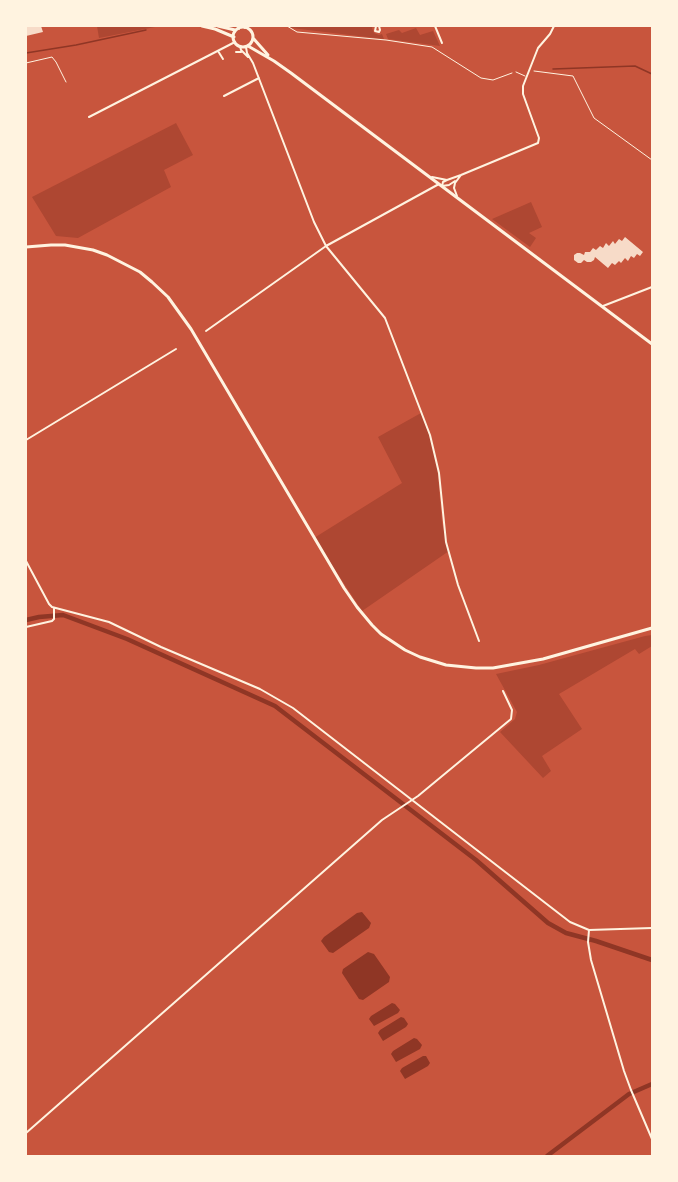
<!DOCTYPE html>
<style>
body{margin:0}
#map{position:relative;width:678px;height:1182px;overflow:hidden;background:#c8553d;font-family:Rubik,sans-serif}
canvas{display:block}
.frame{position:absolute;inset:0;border:27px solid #fff3e0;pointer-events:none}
</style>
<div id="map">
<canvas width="678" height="1182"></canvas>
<div class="frame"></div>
</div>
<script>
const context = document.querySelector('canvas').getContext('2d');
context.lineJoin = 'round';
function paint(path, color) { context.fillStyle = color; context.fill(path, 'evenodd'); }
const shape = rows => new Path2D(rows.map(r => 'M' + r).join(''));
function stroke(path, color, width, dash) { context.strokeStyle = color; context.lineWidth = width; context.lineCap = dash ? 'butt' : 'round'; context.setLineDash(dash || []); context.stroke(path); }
const green = shape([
 [97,26,154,26,155,27,99,38],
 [290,26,373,26,372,28,374,33,379,35,382,34,384,39,291,28],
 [416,28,420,35,433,31,440,46,388,39,386,34,399,30,402,33],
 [176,123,193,155,164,170,171,187,78,238,56,236,32,197],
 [531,202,542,227,529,233,536,238,530,247,492,219],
 [421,413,433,445,437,464,442,523,449,551,362,611,314,538,402,483,378,437],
 [652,635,652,646,639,654,635,649,559,694,582,729,542,756,551,771,543,778,500,732,515,719,517,712,496,674,539,665,645,636]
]);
const water = shape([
 [362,912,371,923,369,928,333,953,329,952,321,941,324,937,357,913],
 [368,952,374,954,390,977,389,982,363,1000,359,999,342,973,343,969],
 [392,1003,395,1004,400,1010,398,1013,374,1026,369,1019,371,1016],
 [401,1017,404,1018,408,1024,406,1027,383,1041,378,1033,380,1030],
 [414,1038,417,1039,422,1045,420,1049,396,1062,391,1054,393,1051],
 [423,1056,426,1056,430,1063,428,1066,405,1079,400,1071,402,1068]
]);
const stream = shape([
 [26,53,76,45,146,30],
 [553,69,635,66,652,74],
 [649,1156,651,1156]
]);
const canal = shape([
 [26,620,39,617,63,615,127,639,275,706,476,860,548,923,566,933,596,941,652,960],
 [547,1156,629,1094,652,1084]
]);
const building = shape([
 [33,26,41,26,43,32,26,36,26,27],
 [625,237,643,252,640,256,637,254,634,258,631,256,628,261,625,258,621,263,619,261,615,265,612,263,608,268,595,257,594,260,591,262,587,262,584,260,581,263,578,263,574,260,574,255,577,253,580,253,584,255,585,252,590,252,593,248,596,250,600,246,603,248,606,243,609,246,613,241,615,244,619,239,622,241]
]);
const path = shape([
 [281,26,287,26,297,32,386,40,432,47,481,78,493,80,512,73],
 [26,63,52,57,56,62,66,82],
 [534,71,573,76,594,118,652,160]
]);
const service = shape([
 [516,72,525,76]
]);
const minor = shape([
 [376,26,375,31,379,32,380,30,379,26],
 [435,26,442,43],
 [240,46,241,50,248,57],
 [246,47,247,53,253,63,314,222,326,246,385,318,430,435,439,473,446,542,458,585,479,641],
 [218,51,223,59],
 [236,52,241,52,242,51],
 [224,96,259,78],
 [89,117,235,42],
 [432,177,447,180],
 [442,186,443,182,447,180,461,175,538,143,539,138,523,94,523,86,538,48,550,34,554,26],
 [442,186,449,185,455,181],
 [457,196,454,188,455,183,461,175],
 [603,306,652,287],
 [206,331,326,246,439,184],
 [26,440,176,349],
 [26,561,49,604,52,607,109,622,161,647,260,689,293,708,570,922,589,930,652,928],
 [26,627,52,621,54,619,54,608],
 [589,930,588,942,591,960,624,1071,631,1090,652,1139],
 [26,1133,382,820,418,796,511,719,512,710,503,691]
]);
const tertiary = shape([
 [238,26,239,29],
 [242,26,245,28]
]);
const secondary = shape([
 [202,26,215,29,234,37],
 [218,26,235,30],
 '233 37a10 10 0 1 1 20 0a10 10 0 1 1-20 0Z',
 [253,38,268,55],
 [248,46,274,61,291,73,652,344]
]);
const primary = shape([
 [26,247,51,245,65,245,93,250,107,255,140,272,152,282,168,297,191,329,344,588,357,607,372,625,381,634,405,650,420,657,446,665,476,668,493,668,543,659,652,628]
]);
paint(green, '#ae4732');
paint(water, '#8f3625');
stroke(stream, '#8f3625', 1.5);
stroke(canal, '#8f3625', 4.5);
paint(building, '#f7dbc8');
stroke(path, '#fff3e0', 1);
stroke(service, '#fff3e0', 1);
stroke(minor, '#fff3e0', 2);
stroke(tertiary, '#fff3e0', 2);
stroke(secondary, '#fff3e0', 3);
stroke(primary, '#fff3e0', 3);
</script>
